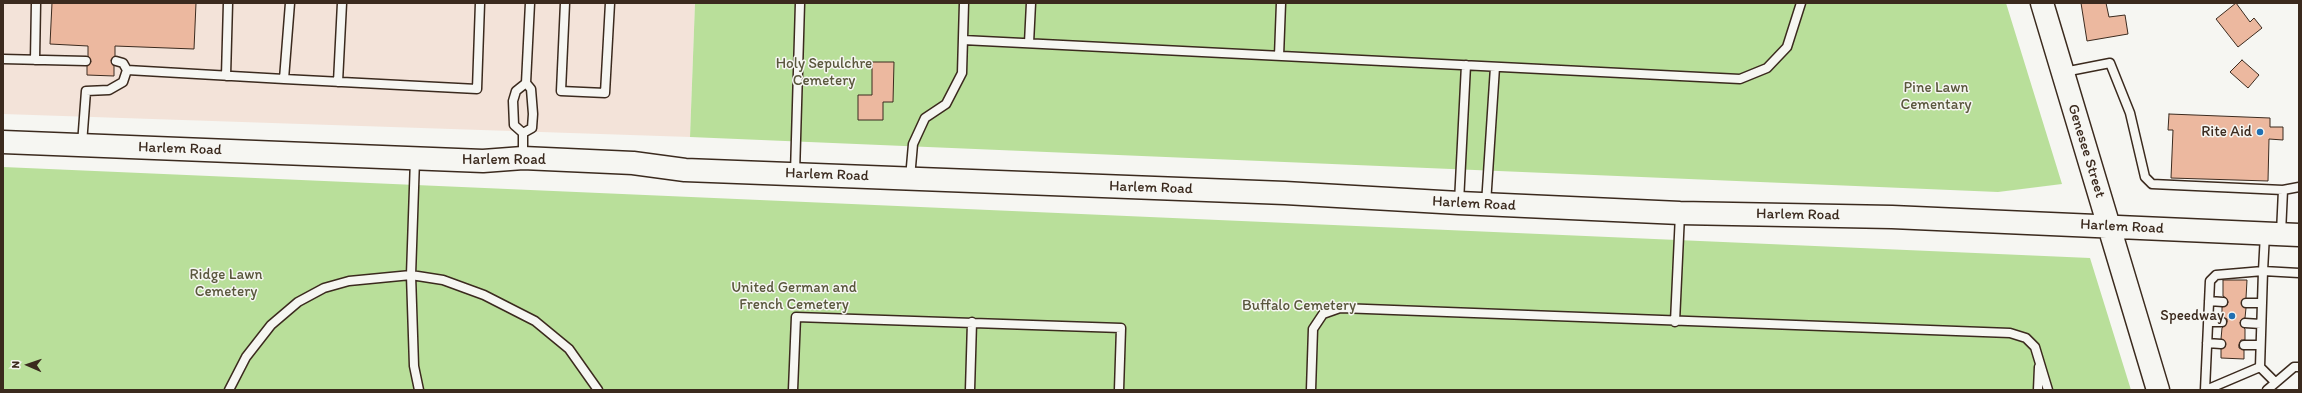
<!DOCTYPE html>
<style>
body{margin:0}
#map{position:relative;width:2302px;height:393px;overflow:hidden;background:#f6f6f2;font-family:Itim,sans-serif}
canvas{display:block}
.frame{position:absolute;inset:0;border:4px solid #3b2a1e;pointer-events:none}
.north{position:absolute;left:8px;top:345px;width:40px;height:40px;-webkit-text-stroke:3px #f6f6f2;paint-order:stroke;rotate:272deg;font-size:11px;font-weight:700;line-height:16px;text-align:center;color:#3b2a1e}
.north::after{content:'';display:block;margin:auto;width:14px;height:18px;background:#3b2a1e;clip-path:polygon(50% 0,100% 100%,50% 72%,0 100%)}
</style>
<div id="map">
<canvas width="2302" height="393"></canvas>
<div class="frame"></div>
<div class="north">N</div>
</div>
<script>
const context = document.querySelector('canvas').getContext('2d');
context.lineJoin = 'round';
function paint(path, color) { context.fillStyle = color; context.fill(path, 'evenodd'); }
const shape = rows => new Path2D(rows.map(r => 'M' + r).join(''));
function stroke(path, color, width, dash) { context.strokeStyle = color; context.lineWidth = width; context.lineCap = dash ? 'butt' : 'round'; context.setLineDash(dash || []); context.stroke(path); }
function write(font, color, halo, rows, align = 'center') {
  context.font = font + ' Itim,sans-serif'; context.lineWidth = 3; context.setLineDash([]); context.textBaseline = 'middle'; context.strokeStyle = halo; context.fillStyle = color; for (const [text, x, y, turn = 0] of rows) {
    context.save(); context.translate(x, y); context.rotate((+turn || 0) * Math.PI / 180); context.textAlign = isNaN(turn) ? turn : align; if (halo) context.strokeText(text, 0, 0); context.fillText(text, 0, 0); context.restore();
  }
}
const built = shape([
 [3,3,695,3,690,137,3,114]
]);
const green = shape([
 [695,3,2006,3,2062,184,1998,192,690,137],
 [3,167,2090,258,2131,390,3,390]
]);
const building = shape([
 [52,3,196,3,194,49,115,46,115,56,111,60,114,66,114,76,87,75,87,66,91,62,88,56,88,46,50,44,52,3],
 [2081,3,2106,3,2109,17,2125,15,2128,34,2087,41,2081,3],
 [2236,3,2250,22,2254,18,2262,28,2238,47,2216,19,2236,3],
 [2242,60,2259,75,2248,88,2230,72,2242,60],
 [872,62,894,62,893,102,883,102,883,120,858,120,858,95,872,95,872,62],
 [2169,114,2270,118,2270,127,2283,127,2283,140,2269,139,2268,181,2171,178,2173,130,2168,130,2169,114],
 [2223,280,2247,280,2246,298,2241,303,2246,308,2245,318,2241,320,2240,323,2245,329,2245,340,2241,340,2239,345,2239,348,2244,350,2244,359,2221,358,2221,349,2226,344,2221,339,2222,328,2227,322,2227,319,2222,317,2222,307,2227,305,2228,302,2226,298,2223,296,2223,280]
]);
const service = shape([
 [290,3,284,79,477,89,480,3],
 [565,3,561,91,605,93,610,3],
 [963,40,1740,79,1767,68,1787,47,1801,3],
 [1029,43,1031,3],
 [1279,56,1281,3],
 [3,59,86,61],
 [35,60,36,3],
 [127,70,284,79],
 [2064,72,2110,63,2130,113,2145,177,2152,184,2283,190],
 [226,76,228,3],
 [338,82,342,3],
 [523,133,532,128,533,114,531,89,526,83,530,3],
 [523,133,514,125,513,101,516,91,526,83],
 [82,144,86,91,109,90,123,82,127,70,123,63,116,61],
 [523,157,523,133],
 [415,159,411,275,414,366,419,390],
 [795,173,800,3],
 [910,178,913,144,925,118,946,104,962,73,964,3],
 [1459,202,1466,65],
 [1486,204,1495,67],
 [2281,233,2283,190,2299,187],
 [2209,301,2223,302],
 [2246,303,2262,303],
 [1675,322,1680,214],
 [2208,322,2222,322],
 [2245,323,2261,324],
 [2207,343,2221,344],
 [2244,345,2260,345],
 [2260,367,2275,382],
 [229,390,246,357,271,325,298,302,324,288,349,281,411,275,443,280,484,295,535,321,569,349,598,390],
 [793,390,796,317,1121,328,1119,390],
 [970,390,972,322],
 [1311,390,1313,329,1323,314,1340,308,2010,333,2026,338,2035,347,2048,390],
 [2038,390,2039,367],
 [2205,390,2210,281,2216,275,2263,271,2265,234],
 [2206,390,2260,367,2263,271,2299,273],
 [2267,390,2294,367,2299,367]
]);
const secondary = shape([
 [2042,3,2158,390],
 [3,142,483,161,523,158,633,163,685,170,1285,193,1459,203,1680,213,1892,217,2299,235]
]);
const markers = [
 [2260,132,4,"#1f6fb2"],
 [2232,316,4,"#1f6fb2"]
];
const parkNames = [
 ["Holy Sepulchre",824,64],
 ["Cemetery",824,81],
 ["Pine Lawn",1936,88],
 ["Cementary",1936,105],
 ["Ridge Lawn",226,275],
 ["Cemetery",226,292],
 ["United German and",794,288],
 ["French Cemetery",794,305],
 ["Buffalo Cemetery",1299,306]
];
const poiNames = [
 ["Rite Aid",2252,132],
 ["Speedway",2224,316]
];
const streetNames = [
 ["Harlem Road",180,149,2],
 ["Genesee Street",2086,151,73],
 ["Harlem Road",504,160],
 ["Harlem Road",827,175,2],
 ["Harlem Road",1151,188,2],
 ["Harlem Road",1474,204,3],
 ["Harlem Road",1798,215,1],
 ["Harlem Road",2122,227,3]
];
paint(built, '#f3e3d9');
paint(green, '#b9df9a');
paint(building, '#ecb89f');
stroke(building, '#3b2a1e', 1);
stroke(service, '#3b2a1e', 11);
stroke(secondary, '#3b2a1e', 25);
stroke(service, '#f6f6f2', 8);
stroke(secondary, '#f6f6f2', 22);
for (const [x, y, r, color] of markers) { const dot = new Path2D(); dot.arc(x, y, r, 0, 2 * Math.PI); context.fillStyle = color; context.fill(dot); stroke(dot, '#f6f6f2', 1.5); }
write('15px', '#5a573d', '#f6f6f2', parkNames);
write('15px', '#3b2a1e', '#f6f6f2', poiNames, 'right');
write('15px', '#3b2a1e', '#f6f6f2', streetNames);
</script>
